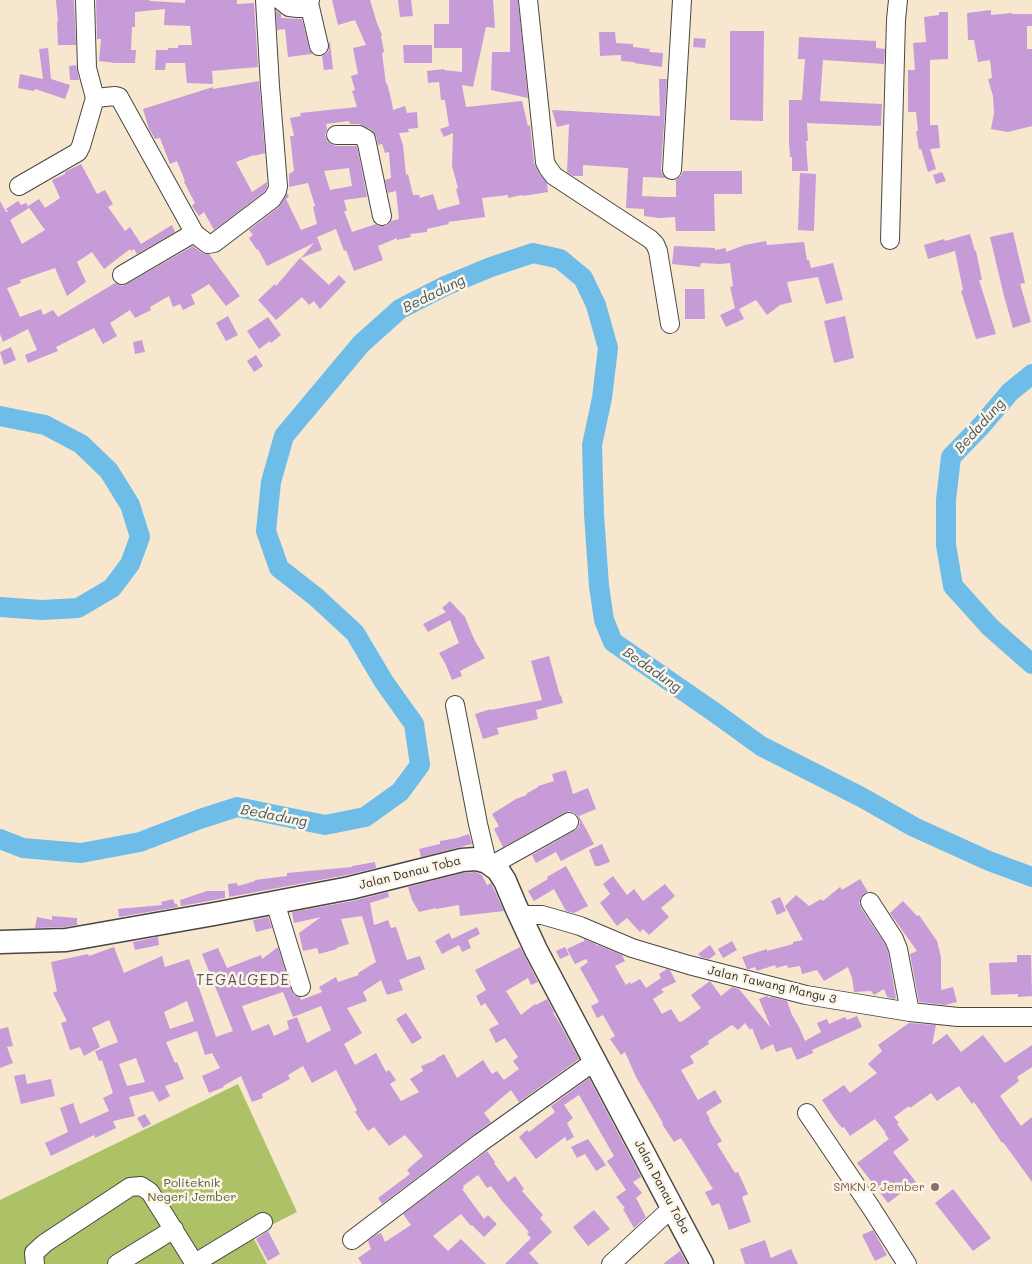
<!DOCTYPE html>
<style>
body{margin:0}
canvas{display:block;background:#f7e7ce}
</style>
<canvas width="1032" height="1264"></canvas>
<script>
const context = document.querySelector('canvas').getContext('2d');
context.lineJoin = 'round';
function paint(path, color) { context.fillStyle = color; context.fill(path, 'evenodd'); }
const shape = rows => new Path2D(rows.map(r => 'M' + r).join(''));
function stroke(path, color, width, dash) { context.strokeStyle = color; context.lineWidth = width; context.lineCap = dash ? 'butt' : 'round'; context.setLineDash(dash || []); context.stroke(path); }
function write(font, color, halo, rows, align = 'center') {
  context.font = font + ' Mali,sans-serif'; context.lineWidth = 5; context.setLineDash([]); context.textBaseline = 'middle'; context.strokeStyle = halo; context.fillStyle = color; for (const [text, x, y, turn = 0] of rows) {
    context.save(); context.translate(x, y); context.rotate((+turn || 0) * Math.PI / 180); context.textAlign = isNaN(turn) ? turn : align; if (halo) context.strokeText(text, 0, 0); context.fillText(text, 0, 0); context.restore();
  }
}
const green = shape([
 [238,1084,297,1212,252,1235,267,1264,0,1264,0,1200]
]);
const river = shape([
 [1032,374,1010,392,981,426,951,457,946,500,946,545,953,586,990,627,1032,664],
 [0,416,45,425,81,444,109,471,130,505,140,537,130,564,112,588,78,608,42,610,0,607],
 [0,839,23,848,81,853,140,842,200,819,237,807,325,825,365,817,400,792,420,765,414,724,384,682,355,633,316,597,279,568,266,531,271,482,284,436,361,344,400,309,445,286,491,267,533,253,560,259,583,278,596,305,608,348,602,398,592,445,594,514,599,586,604,620,613,642,714,712,761,746,863,798,914,827,989,861,1032,877]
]);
const building = shape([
 [56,0,74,0,76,45,58,45,57,22,58,22],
 [96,0,149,0,150,1,185,3,185,0,237,0,237,4,254,3,258,67,212,71,213,84,187,83,185,63,166,63,165,70,155,70,156,50,168,50,168,48,178,48,178,45,192,45,190,26,164,25,165,9,135,12,135,27,132,27,131,50,136,50,135,63,115,63,99,61,101,39,97,39],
 [332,0,370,0,377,23,382,35,381,36,384,52,382,53,386,84,387,83,392,103,393,110,405,106,407,113,417,112,418,128,408,129,409,132,399,133,403,145,406,175,408,174,413,195,419,195,420,198,433,194,438,210,460,204,456,189,458,188,452,166,453,133,444,137,440,129,449,126,445,100,441,100,439,82,428,83,427,71,444,69,444,70,462,72,462,48,434,48,434,24,449,24,449,0,493,0,495,28,486,27,473,87,462,85,466,107,522,101,528,126,530,125,534,163,539,173,547,183,548,192,523,196,522,195,508,198,508,195,482,198,485,217,448,222,449,224,427,229,427,232,410,234,411,237,397,240,397,238,378,246,383,260,354,271,346,250,344,251,336,229,317,237,322,250,301,258,314,243,267,266,258,249,257,250,249,238,253,235,249,230,279,207,287,193,289,197,286,199,301,230,317,224,313,207,315,206,308,183,289,187,289,174,294,171,290,136,294,136,290,118,301,116,300,113,357,107,352,91,355,90,351,76,358,74,353,48,366,45,355,20,338,25],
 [349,121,350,124,359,124,372,130,376,136,378,145,382,144,385,153,389,152,391,178,385,180,388,193,396,191,399,219,391,221,389,224,385,226,379,226,376,224,352,232,344,211,347,211,344,200,367,197,357,146,336,146,331,144,327,141,325,135,327,129,326,124],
 [349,168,352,186,330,190,324,171],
 [398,0,411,0,413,16,400,17],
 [510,0,518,0,528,98,491,90,492,52,510,52],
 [991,10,991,15,1012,13,1012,14,1032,14,1032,26,1027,26,1027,49,1032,49,1032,126,1008,132,991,129,994,113,993,96,988,79,992,78,990,60,978,62,974,40,968,40,967,13],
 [276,11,281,14,281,18,302,19,309,48,312,54,288,57,285,29,277,30],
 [939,12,948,12,948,59,930,60,930,125,938,125,940,148,930,149,936,169,928,172,921,149,919,149,916,131,918,131,916,112,908,112,908,70,915,70,913,43,926,42,924,17,939,15],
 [730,31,764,31,763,121,730,120],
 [599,32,615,32,616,43,633,44,633,47,650,49,649,52,663,53,662,67,634,63,634,62,621,61,621,55,600,56],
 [799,37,876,41,876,48,885,49,884,64,823,60,820,101,882,104,881,126,807,123,808,141,806,141,808,171,792,171,792,157,790,157,789,142,789,100,802,100,805,59,798,59],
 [694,38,706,39,705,48,693,47],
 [329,42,330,42,333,69,324,70,322,56,327,53,329,50],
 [403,45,432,45,432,63,404,63],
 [48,48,51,79,70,85,65,99,35,89,34,91,18,88,20,74,43,79,39,49],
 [76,65,79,80,70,80,69,66],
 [659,79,667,79,661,169,662,174,666,178,643,177,642,196,662,197,676,197,676,180,681,176,683,171,742,171,742,194,714,194,715,231,676,231,675,217,659,218,644,216,644,209,626,208,628,168,583,165,583,176,573,176,567,172,569,124,557,127,552,110,660,116],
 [259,81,265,153,254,156,254,155,236,162,252,192,267,182,267,187,264,192,214,230,204,212,199,216,192,206,195,203,184,182,185,181,177,161,170,164,160,138,155,139,149,129,143,109,213,87,213,89],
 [81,164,97,194,105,190,113,204,108,207,125,231,130,227,141,244,172,225,175,232,137,254,134,249,131,251,130,249,104,269,92,252,77,262,86,282,67,296,55,268,20,280,21,283,7,288,20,317,41,309,43,315,53,310,58,317,115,283,122,286,127,284,193,246,202,253,209,254,240,296,226,306,209,284,191,295,195,304,183,310,180,304,173,307,169,296,150,307,151,310,135,318,130,310,110,323,117,336,103,344,94,328,56,347,58,351,28,363,25,355,37,350,28,329,3,342,0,334,0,201,6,212,8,212,6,209,18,201,21,205,26,203,29,208,10,220,22,244,45,230,28,206,39,199,45,208,60,198,52,180,65,174,65,172],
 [942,172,946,181,936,184,933,175],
 [800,173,816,174,814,231,798,230],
 [1013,232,1025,283,1020,284,1031,322,1013,328,1004,296,990,237],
 [970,234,975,251,976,251,982,280,979,280,996,334,976,339,961,291,963,290,955,251,928,259,924,245,944,239,945,241],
 [766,241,767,245,804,242,807,260,809,260,811,268,833,263,843,300,826,304,818,277,787,282,792,302,780,305,767,315,756,300,739,309,744,319,726,327,720,315,735,308,730,287,733,286,730,263,720,264,701,263,700,267,672,264,674,246,715,248,715,250,726,248,726,252,745,245],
 [300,258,329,285,339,275,346,282,320,309,314,301,309,305,302,297,276,320,258,300,275,284,276,286],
 [685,289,704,289,705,319,685,319],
 [228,316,238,335,226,341,216,323],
 [845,316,854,358,834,363,824,321],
 [268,317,281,335,271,343,270,341,259,349,247,331],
 [142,340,145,352,135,354,133,342],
 [11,347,16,360,4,365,0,352],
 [256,355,263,366,254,372,247,361],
 [450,601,465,617,474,639,485,658,460,671,462,676,452,680,445,663,439,653,459,643,450,620,428,632,423,624,446,612,442,608],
 [549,656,560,696,561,695,563,703,536,710,538,719,497,728,499,734,483,739,475,714,491,709,491,710,542,700,531,661],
 [566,770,573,794,588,788,596,809,579,816,594,844,561,861,556,852,536,863,532,855,574,831,578,828,580,823,578,816,574,813,569,811,564,813,503,847,494,829,499,826,492,814,516,799,527,795,526,794,538,787,538,786,554,781,552,774],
 [469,834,472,844,421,857,419,849,440,844,440,841,457,838],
 [602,844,610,862,599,866,595,866,589,850],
 [375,862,376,868,347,875,229,897,228,884,237,883,238,886,255,881,255,880,287,876,287,873,352,867,352,866],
 [566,866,588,906,574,913,566,911,554,889,534,901,528,891,548,879,547,877],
 [475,872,482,875,487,885,491,883,504,911,460,916,459,905,436,909,436,908,419,912,412,900,408,887,463,873],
 [613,876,627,895,634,889,643,901,665,884,675,896,661,908,669,917,649,935,643,929,640,932,627,918,617,926,600,903,610,894,603,884],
 [860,879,868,892,864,893,861,897,859,903,861,908,885,944,888,952,896,998,894,999,887,997,884,989,874,995,871,991,854,992,852,978,848,967,824,981,817,970,802,974,800,966,788,968,787,965,776,968,775,965,757,971,755,967,749,969,747,969,742,957,767,949,767,951,793,944,793,942,803,940,785,906,796,895,809,906,821,899,823,901,840,887,842,890],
 [207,891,225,891,225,898,181,906,180,900],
 [388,892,389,897,370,903,374,925,388,920,391,928,396,927,407,960,420,956,425,969,399,980,403,990,387,995,381,980,363,992,367,1001,347,1008,362,1033,344,1044,355,1065,376,1053,386,1072,389,1070,396,1080,390,1084,401,1101,419,1092,410,1079,423,1071,421,1066,436,1060,435,1059,444,1054,457,1078,483,1060,492,1074,497,1071,504,1080,519,1069,513,1061,518,1057,505,1038,496,1043,489,1029,499,1024,485,1003,481,1006,476,996,486,990,475,970,520,947,538,982,531,985,528,978,506,991,521,1015,535,1004,536,1005,547,999,554,1012,553,1013,559,1022,579,1059,519,1102,511,1090,484,1113,491,1122,382,1204,378,1198,410,1174,407,1170,423,1156,405,1135,389,1146,374,1127,368,1131,355,1112,357,1110,336,1070,312,1083,303,1066,288,1075,290,1079,262,1094,263,1098,252,1102,241,1076,223,1086,224,1087,209,1093,202,1076,220,1068,212,1053,205,1055,197,1031,166,1042,175,1063,177,1062,184,1079,165,1086,170,1096,159,1102,153,1091,129,1097,135,1116,113,1121,116,1128,95,1138,94,1135,51,1156,45,1143,68,1132,60,1108,73,1103,80,1124,109,1111,103,1098,113,1093,102,1060,99,1061,95,1051,118,1042,109,1020,92,1028,100,1047,84,1056,80,1047,70,1050,61,1023,67,1021,53,993,57,991,51,962,88,954,89,956,114,947,124,973,162,956,165,967,189,959,216,1037,233,1031,202,954,218,948,227,968,261,955,262,959,278,947,291,990,294,995,300,997,301,1000,322,992,319,987,336,977,338,982,359,975,358,973,376,962,362,916,341,919,349,944,336,948,337,949,319,954,317,948,303,951,299,933,321,917,294,923,292,912,353,901],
 [283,992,293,1017,321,1006,331,1030,307,1043,297,1017,287,1021,289,1029,274,1036,269,1024,252,1031,242,1006],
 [187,1001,194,1021,170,1029,164,1012],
 [136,1058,145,1082,127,1086,119,1064],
 [780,897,786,911,777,915,771,901],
 [173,899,175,904,177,904,178,907,119,917,118,909,162,905,161,902],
 [903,901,917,916,919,915,937,941,941,957,941,990,953,987,957,1002,945,1005,919,1002,910,954,917,951,890,913],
 [52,916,77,918,77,925,65,927,35,928,37,917,52,920],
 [268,917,272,928,256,932,253,920],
 [477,927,480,934,468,940,471,948,462,952,459,945,442,954,435,941,449,933,452,939],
 [158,937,159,945,135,950,133,942],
 [584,939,596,944,597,946,598,945,622,955,625,961,615,966,626,985,630,982,631,984,640,979,646,988,661,978,659,974,667,969,670,970,676,982,661,989,664,992,653,999,662,1014,671,1009,679,1022,680,1021,681,1022,701,1008,691,995,710,981,721,996,732,987,739,989,771,1028,759,999,767,996,769,998,771,997,787,1001,792,1015,799,1027,805,1041,821,1032,817,1023,827,1019,829,1024,845,1017,847,1020,857,1016,862,1027,812,1050,813,1053,797,1060,791,1047,776,1052,773,1044,761,1050,752,1028,750,1030,745,1023,738,1030,732,1025,708,1041,709,1044,690,1056,694,1063,681,1070,698,1100,715,1090,722,1102,706,1112,710,1119,709,1120,722,1141,717,1144,735,1173,738,1172,748,1194,742,1197,751,1222,729,1230,719,1203,712,1206,705,1192,713,1189,700,1168,681,1138,674,1142,662,1124,663,1123,636,1077,625,1052,621,1055,610,1039,615,1036,603,1015,597,1018,591,1006,599,1002,580,968,588,962,586,959,575,964,567,949,584,941],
 [732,941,737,950,723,958,718,949],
 [710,945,716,954,709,959,701,957,698,954],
 [565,947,569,955,560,959,556,951],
 [1017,955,1031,955,1032,996,1018,997,1018,994,991,995,989,963,1017,962],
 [406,1013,422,1038,412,1044,396,1019],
 [909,1023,936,1025,932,1045,947,1034,961,1052,983,1035,1005,1063,1032,1045,1032,1067,1017,1077,1019,1081,1000,1096,1021,1126,1032,1117,1032,1182,1003,1142,1002,1143,974,1102,972,1104,959,1086,937,1101,931,1093,910,1108,909,1106,894,1117,899,1123,897,1124,909,1140,893,1152,916,1182,888,1203,857,1163,889,1139,885,1134,886,1133,875,1119,850,1136,844,1127,842,1128,834,1118,822,1100,844,1085,850,1093,877,1073,868,1064,882,1051,878,1045],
 [8,1027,13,1046,7,1047,13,1063,0,1068,0,1029],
 [25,1074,27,1084,51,1079,55,1096,21,1104,14,1076],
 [589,1078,641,1177,633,1182,642,1193,636,1198,646,1217,634,1228,623,1209,625,1208,616,1197,626,1190,607,1161,614,1156,579,1095,564,1105,573,1118,567,1123,574,1137,567,1141,565,1137,536,1159,519,1137,527,1130,529,1132,555,1112,551,1106],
 [145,1114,151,1124,143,1128,137,1118],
 [588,1139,606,1165,596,1171,585,1154,577,1158,571,1147],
 [487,1151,495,1162,494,1163,508,1182,515,1176,524,1189,522,1191,543,1215,540,1218,552,1232,529,1253,539,1264,505,1264,531,1238,527,1234,529,1232,502,1201,491,1186,487,1188,478,1175,463,1186,464,1188,462,1189,484,1219,488,1215,497,1224,484,1237,472,1225,471,1226,461,1214,433,1236,448,1251,461,1239,486,1264,362,1264,358,1258,371,1249,368,1241,376,1235,381,1233,385,1242,411,1225,403,1214],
 [953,1189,991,1238,973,1251,935,1203],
 [594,1210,610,1229,588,1246,573,1227],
 [873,1230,887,1255,875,1261,862,1235],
 [268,1231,280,1254,268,1261,256,1239],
 [765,1240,771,1258,791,1249,798,1264,745,1264,740,1249],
 [680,1251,687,1264,663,1264]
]);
const minor = shape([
 [280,0,289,7,298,8,304,8,309,3,310,0],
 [528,0,545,162,548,168,554,176,650,239,655,244,658,251,670,324],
 [309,3,319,46],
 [95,98,115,96,119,97,195,234,208,244,214,243,272,199,277,191,278,186,270,86,265,0],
 [336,135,359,135,366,139,382,216],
 [672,170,682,0],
 [19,186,78,152,81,146,95,98,87,68,85,0],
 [890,240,896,20,898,0],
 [122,275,192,234,195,234],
 [455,705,478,824,487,862],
 [492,865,569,822],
 [275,902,301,987],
 [870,902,894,939,898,949,910,1012],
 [520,915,542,915,556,919,580,926,632,948,689,965,806,995,910,1012,958,1017,1032,1017],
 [807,1113,872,1209,907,1264],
 [352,1240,480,1143,595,1061],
 [195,1263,263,1222],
 [35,1264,34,1253,45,1243,130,1187,141,1186,150,1192,195,1264],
 [117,1264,174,1229],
 [611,1264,673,1207]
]);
const major = shape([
 [0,942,66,940,214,914,350,888,462,860,476,859,487,862,498,870,505,881,516,907,536,950,702,1264]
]);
const markers = [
 [935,1187,5,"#8d6e63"]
];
const streetNames = [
 ["Jalan Danau Toba",410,873,-14],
 ["Jalan Tawang Mangu 3",772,985,13],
 ["Jalan Danau Toba",662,1187,62]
];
const parkNames = [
 ["Politeknik",192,1183],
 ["Negeri Jember",192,1197]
];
const educationNames = [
 ["SMKN 2 Jember",925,1187]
];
const waterNames = [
 ["Bedadung",434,294,-26],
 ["Bedadung",980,426,-48],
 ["Bedadung",652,670,35],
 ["Bedadung",274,816,11]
];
const quarterNames = [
 ["TEGALGEDE",243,980]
];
paint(green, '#adc267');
stroke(river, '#6ebde9', 20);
paint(building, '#c69bd8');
stroke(minor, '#4a4743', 20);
stroke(major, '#4a4743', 25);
stroke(minor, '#fff', 18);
stroke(major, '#fff', 22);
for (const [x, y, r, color] of markers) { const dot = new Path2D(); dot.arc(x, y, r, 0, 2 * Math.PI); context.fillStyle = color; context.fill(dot); stroke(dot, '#fcf5e5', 2); }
write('12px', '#2b2b2b', '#fcf5e5', streetNames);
write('12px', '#52583d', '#fcf5e5', parkNames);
write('12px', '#785e54', '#fcf5e5', educationNames, 'right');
write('italic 14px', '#3f5764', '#fcf5e5', waterNames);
context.letterSpacing = '1px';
write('15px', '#615268', '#fcf5e5', quarterNames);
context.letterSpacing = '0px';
</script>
